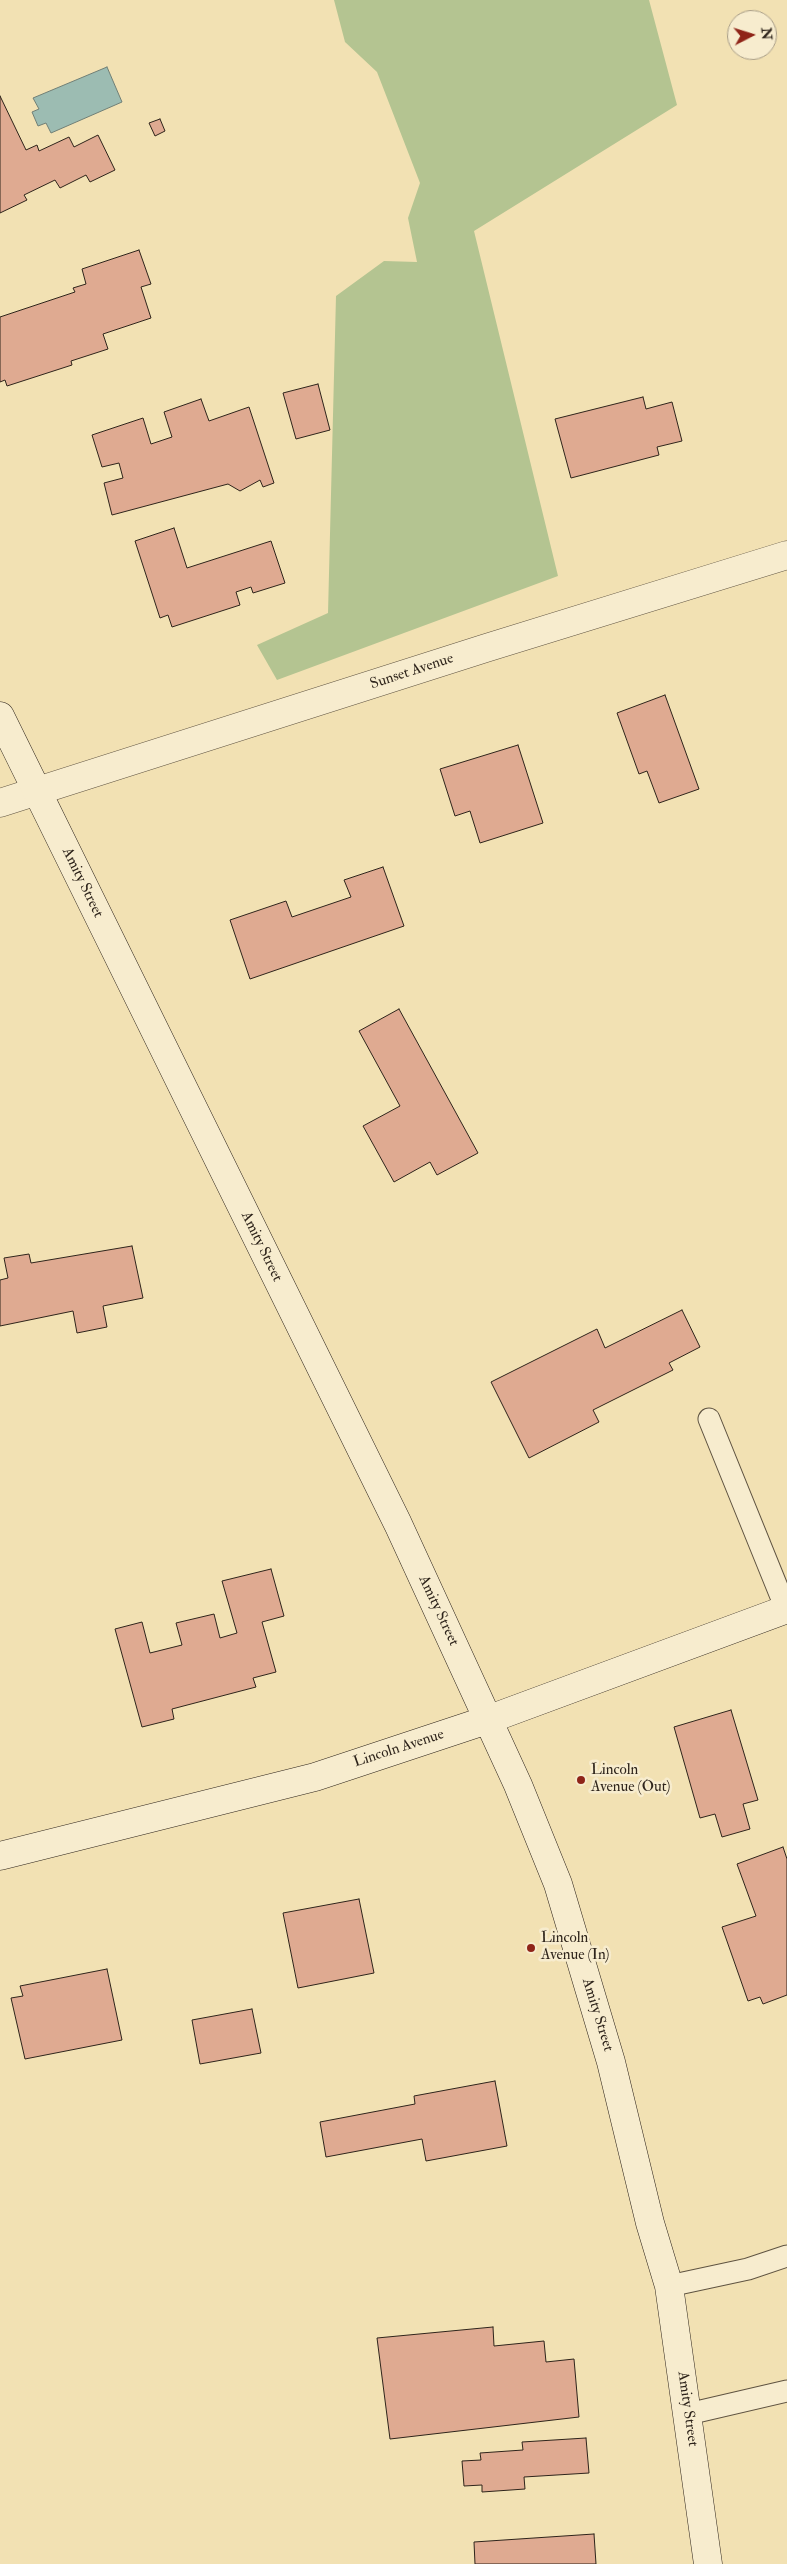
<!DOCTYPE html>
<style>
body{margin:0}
#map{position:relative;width:787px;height:2564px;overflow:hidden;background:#f2e1b3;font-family:"IM FELL Double Pica",serif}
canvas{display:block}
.north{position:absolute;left:727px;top:10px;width:50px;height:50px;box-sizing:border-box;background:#f7ecce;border:1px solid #a79c86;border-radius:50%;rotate:85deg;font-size:14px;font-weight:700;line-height:20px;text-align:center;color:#2e241b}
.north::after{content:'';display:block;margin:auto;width:18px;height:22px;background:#8f2418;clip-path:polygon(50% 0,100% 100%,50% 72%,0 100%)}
</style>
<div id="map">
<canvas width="787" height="2564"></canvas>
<div class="north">N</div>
</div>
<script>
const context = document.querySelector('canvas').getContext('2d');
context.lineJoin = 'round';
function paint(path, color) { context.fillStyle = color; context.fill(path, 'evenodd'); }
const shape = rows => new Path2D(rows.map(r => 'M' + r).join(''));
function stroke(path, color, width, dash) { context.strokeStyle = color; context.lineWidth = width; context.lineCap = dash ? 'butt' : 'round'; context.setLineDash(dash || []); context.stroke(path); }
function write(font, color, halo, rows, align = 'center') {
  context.font = font + ' "IM FELL Double Pica",serif'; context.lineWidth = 5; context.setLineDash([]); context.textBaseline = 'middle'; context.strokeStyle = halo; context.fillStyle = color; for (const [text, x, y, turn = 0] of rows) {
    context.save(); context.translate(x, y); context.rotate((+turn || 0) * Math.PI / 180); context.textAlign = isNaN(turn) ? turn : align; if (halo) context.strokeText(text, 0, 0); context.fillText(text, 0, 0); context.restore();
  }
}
const green = shape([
 [334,0,649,0,677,105,474,231,558,576,277,680,257,645,328,613,336,296,384,261,417,262,408,218,420,183,377,72,345,42]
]);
const water = shape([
 [107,67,122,102,51,133,46,123,38,126,32,112,39,109,33,98,107,67]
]);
const building = shape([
 [0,96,26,150,37,145,39,151,69,137,74,147,98,135,115,170,90,182,86,175,60,188,55,180,24,195,27,200,0,213,0,96],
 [160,119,165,131,155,136,149,123,160,119],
 [139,250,151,284,141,287,151,318,103,334,108,349,71,361,72,365,7,386,5,380,0,382,0,317,75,292,73,288,86,284,82,269,139,250],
 [318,384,330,430,296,439,283,393,318,384],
 [643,397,646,409,672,402,682,441,657,447,659,455,571,478,555,419,643,397],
 [201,399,209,421,249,407,274,483,263,487,260,480,240,491,228,484,112,515,104,483,123,478,119,463,102,467,92,435,143,418,151,444,172,437,164,412,201,399],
 [174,528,187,568,271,541,285,583,253,593,251,587,236,592,240,605,172,627,168,615,160,618,135,541,174,528],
 [665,695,699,789,659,803,647,771,639,774,617,713,665,695],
 [518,745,543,823,480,843,470,811,455,816,440,769,518,745],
 [383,867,404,926,250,979,230,920,286,901,292,917,351,897,344,880,383,867],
 [399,1009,478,1153,437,1175,430,1162,394,1182,363,1126,400,1106,359,1031,399,1009],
 [132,1246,143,1298,103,1306,107,1327,77,1333,73,1311,0,1326,0,1280,8,1278,4,1258,29,1254,31,1263,132,1246],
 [682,1310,700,1347,669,1363,673,1370,593,1410,599,1422,529,1458,491,1382,597,1329,605,1348,682,1310],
 [271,1569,284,1616,262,1622,276,1672,253,1678,256,1687,172,1709,174,1719,142,1727,115,1629,142,1622,150,1653,182,1645,176,1623,214,1614,220,1638,237,1633,222,1581,271,1569],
 [731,1710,758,1800,743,1804,750,1829,722,1837,715,1814,700,1818,674,1727,731,1710],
 [783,1847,787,1859,787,1995,763,2004,760,1997,748,2001,722,1927,756,1916,737,1864,783,1847],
 [359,1899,374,1973,298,1988,283,1913,359,1899],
 [107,1969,122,2040,25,2059,11,1998,23,1996,20,1986,107,1969],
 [252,2009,261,2053,200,2064,192,2020,252,2009],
 [495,2081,507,2146,426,2161,422,2139,326,2157,320,2122,415,2104,414,2096,495,2081],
 [493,2327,494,2346,544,2341,546,2362,574,2359,579,2417,390,2439,377,2338,493,2327],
 [586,2438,589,2473,524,2477,525,2489,482,2492,482,2485,464,2486,462,2461,481,2460,480,2453,523,2450,522,2442,586,2438],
 [594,2534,596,2564,475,2564,474,2542,594,2534]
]);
const lane = shape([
 [709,1419,786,1609],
 [669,2286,748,2269,787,2256],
 [688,2414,787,2391]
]);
const street = shape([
 [0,803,486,648,787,555]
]);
const secondary = shape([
 [0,716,398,1524,518,1785,558,1884,611,2062,650,2223,669,2286,708,2564],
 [0,1856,315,1777,487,1720,787,1609]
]);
const markers = [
 [581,1780,5,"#8f2418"],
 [531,1948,5,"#8f2418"]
];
const streetNames = [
 ["Sunset Avenue",412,672,-18],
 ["Amity Street",82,883,64],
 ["Amity Street",261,1247,64],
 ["Amity Street",438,1611,65],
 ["Lincoln Avenue",399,1749,-18],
 ["Amity Street",597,2015,73],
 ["Amity Street",687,2409,82]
];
const poiNames = [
 ["Lincoln",591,1771],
 ["Avenue (Out)",591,1788],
 ["Lincoln",541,1939],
 ["Avenue (In)",541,1956]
];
paint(green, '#b4c491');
paint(water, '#9cbcb2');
stroke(water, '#707f76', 1);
paint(building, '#dfaa91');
stroke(building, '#2e241b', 1);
stroke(lane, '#5f5341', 23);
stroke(street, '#5f5341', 29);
stroke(secondary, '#2e241b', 29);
stroke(lane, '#f7ecce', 21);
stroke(street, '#f7ecce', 28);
stroke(secondary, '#f7ecce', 28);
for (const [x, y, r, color] of markers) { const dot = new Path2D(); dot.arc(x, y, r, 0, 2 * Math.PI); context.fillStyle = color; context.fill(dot); stroke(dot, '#f7ecce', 2); }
write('15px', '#2e241b', '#f7ecce', streetNames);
write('15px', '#2e241b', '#f7ecce', poiNames, 'left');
</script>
